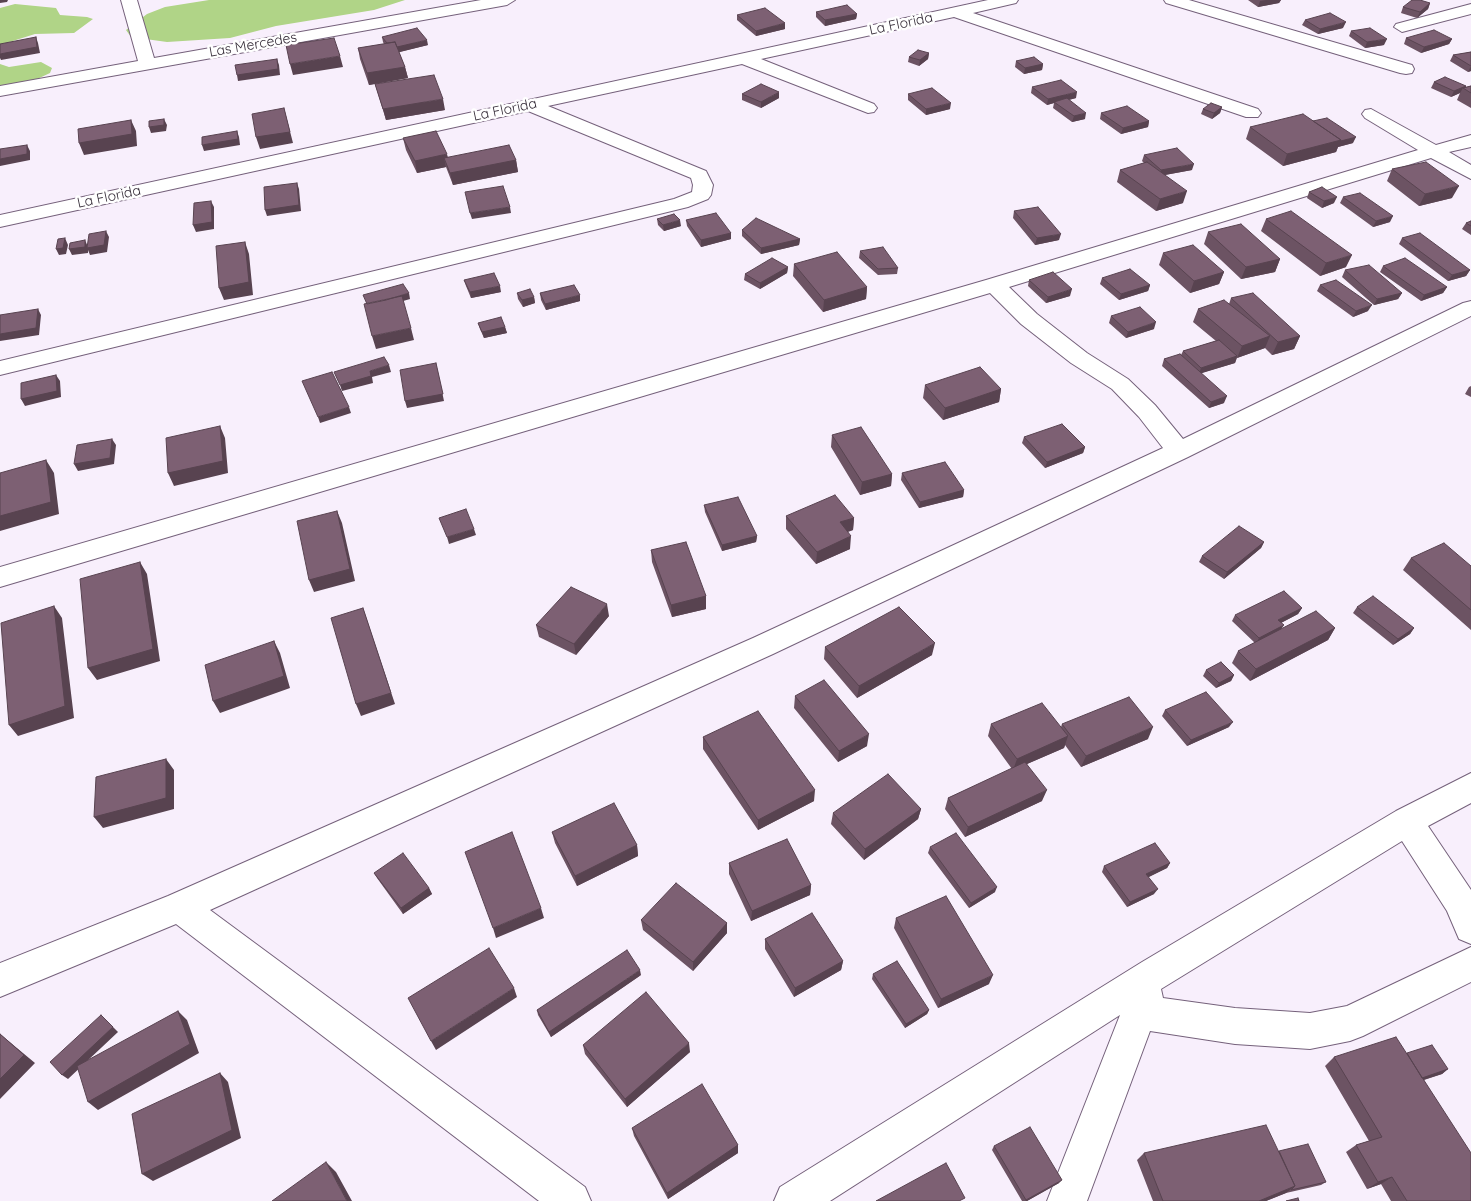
<!DOCTYPE html>
<style>
body{margin:0}
canvas{display:block;background:#f8effc}
</style>
<canvas width="1471" height="1201"></canvas>
<script>
const context = document.querySelector('canvas').getContext('2d');
context.lineJoin = 'round';
function paint(path, color) { context.fillStyle = color; context.fill(path, 'evenodd'); }
const shape = rows => new Path2D(rows.map(r => 'M' + r).join(''));
function stroke(path, color, width, dash) { context.strokeStyle = color; context.lineWidth = width; context.lineCap = dash ? 'butt' : 'round'; context.setLineDash(dash || []); context.stroke(path); }
function write(font, color, halo, rows, align = 'center') {
  context.font = font + ' Quicksand,sans-serif'; context.lineWidth = 5; context.setLineDash([]); context.textBaseline = 'middle'; context.strokeStyle = halo; context.fillStyle = color; for (const [text, x, y, turn = 0] of rows) {
    context.save(); context.translate(x, y); context.rotate((+turn || 0) * Math.PI / 180); context.textAlign = isNaN(turn) ? turn : align; if (halo) context.strokeText(text, 0, 0); context.fillText(text, 0, 0); context.restore();
  }
}
const green = shape([
 [209,0,405,0,374,10,276,26,230,38,167,42,131,37,126,30,147,14,165,7],
 [15,4,56,8,60,15,87,17,93,19,74,33,35,34,0,45,0,8],
 [41,62,52,68,50,73,33,81,0,92,0,64,9,67]
]);
const street = shape([
 [121,0,137,0,154,58,481,0,515,0,507,5,0,96,0,86,138,61,121,0],
 [988,0,1018,0,1016,3,973,13,1258,109,1261,113,1258,117,1246,117,954,17,761,59,874,104,877,108,874,112,868,113,742,64,548,106,706,171,713,185,711,195,708,199,688,207,0,375,0,361,674,199,692,192,693,185,691,178,528,111,0,227,0,215,988,0],
 [1164,0,1189,0,1412,65,1414,69,1412,73,1406,74,1400,73,1166,3,1164,0],
 [1471,4,1471,14,1402,32,1394,27,1396,24,1471,4],
 [1371,109,1436,145,1471,135,1471,147,1449,152,1471,165,1471,179,1431,158,1009,287,1037,314,1087,353,1128,379,1155,405,1183,439,1463,303,1471,301,1471,316,1188,457,773,654,210,910,585,1187,591,1201,539,1201,176,924,0,997,0,963,168,896,753,638,1163,448,1139,417,1112,389,1071,363,1021,324,990,293,0,587,0,567,986,280,1418,150,1365,118,1362,114,1365,110,1371,109],
 [1471,773,1471,803,1428,826,1471,890,1471,944,1459,939,1447,911,1402,841,1161,989,1163,998,1235,1008,1310,1013,1347,1006,1471,947,1471,982,1363,1036,1350,1041,1310,1049,1235,1044,1150,1031,1087,1201,1047,1201,1120,1015,830,1201,774,1201,780,1187,1142,962,1396,811,1471,773]
]);
const wall = shape([
 [1248,0,1281,0,1279,3,1258,7],
 [1430,3,1428,9,1417,18,1401,13,1403,7],
 [816,12,857,14,856,19,825,26,816,17],
 [737,15,785,29,756,36,737,20],
 [1305,20,1343,28,1318,34,1302,25],
 [1351,31,1384,45,1365,48,1349,36],
 [382,37,428,45,399,52,405,67,408,78,369,85,360,59,358,48,384,44,383,42],
 [1406,38,1452,39,1449,44,1421,53,1404,44],
 [1471,52,1471,71,1468,72,1450,61,1453,55],
 [929,53,928,59,919,66,908,62,909,57],
 [1016,61,1043,64,1042,70,1024,74,1015,67],
 [1434,82,1466,86,1466,87,1471,86,1471,108,1457,100,1460,93,1451,97,1431,88],
 [375,84,445,110,386,120],
 [1032,87,1076,98,1069,100,1085,119,1072,122,1053,108,1054,103,1047,105,1031,93],
 [742,94,779,98,761,108,742,100],
 [908,94,950,109,926,115,908,100],
 [1222,107,1220,113,1212,119,1201,114,1203,109],
 [1101,113,1149,121,1148,127,1121,134,1100,119],
 [1313,121,1353,143,1338,147,1336,152,1283,166,1246,139,1250,127],
 [403,138,448,157,516,160,518,172,453,185,446,167,417,173,406,150],
 [1144,155,1192,170,1165,175,1183,203,1156,211,1117,182,1120,170,1144,163,1142,161],
 [1392,169,1452,198,1419,206,1387,181],
 [1309,192,1334,203,1322,208,1307,198],
 [1343,197,1390,222,1373,227,1340,203],
 [1014,211,1059,240,1035,245,1013,218],
 [657,219,681,226,664,231,658,225],
 [1266,219,1346,267,1320,276,1261,231],
 [686,220,731,233,731,239,701,247,687,226],
 [1471,221,1471,235,1462,229,1466,223],
 [742,230,800,239,799,245,761,254,742,236],
 [1208,232,1280,259,1275,272,1241,279,1204,244],
 [1402,238,1470,270,1466,276,1448,281,1399,244],
 [860,251,898,268,897,274,878,275,859,258],
 [1163,253,1224,272,1219,284,1190,293,1159,265],
 [794,264,867,287,866,299,823,312,793,276],
 [1383,266,1447,287,1443,293,1421,301,1380,272],
 [788,267,787,273,760,289,744,280,745,274],
 [1345,270,1402,293,1398,299,1374,305,1342,277],
 [1102,278,1150,285,1148,291,1119,300,1100,284],
 [464,280,501,292,471,298,466,286],
 [1029,280,1070,296,1046,303,1028,286],
 [1320,285,1368,311,1353,317,1317,291],
 [517,293,534,297,535,303,523,307,518,299],
 [540,293,580,301,546,310,541,300],
 [1231,298,1300,336,1294,349,1272,355,1265,348,1237,358,1235,363,1201,373,1224,403,1209,408,1162,366,1164,359,1181,355,1183,351,1216,341,1193,322,1198,309,1229,304],
 [1111,316,1154,329,1126,338,1109,323],
 [478,323,505,327,507,333,484,338,480,329],
 [925,385,1001,389,999,402,943,420,923,398],
 [1471,386,1471,397,1465,394,1469,387],
 [832,435,892,474,891,486,860,495,831,447],
 [1024,437,1085,447,1083,453,1045,468,1022,443],
 [902,473,964,490,963,497,919,508,901,480],
 [704,505,757,536,756,542,722,551,705,512],
 [786,516,854,518,853,530,848,532,850,549,816,564,786,529],
 [1264,542,1261,548,1224,579,1199,562,1202,556],
 [651,550,706,596,706,609,672,617,652,562],
 [1411,558,1471,566,1471,630,1403,570],
 [1357,607,1414,628,1410,634,1393,645,1353,613],
 [1302,608,1298,614,1281,623,1281,629,1335,628,1328,640,1250,681,1232,663,1238,651,1255,643,1232,621,1235,615],
 [609,616,576,655,539,637,536,625],
 [825,647,932,655,857,698,824,659],
 [1206,670,1234,675,1231,681,1216,688,1203,676],
 [795,696,867,746,838,762,794,708],
 [1165,710,1229,727,1187,746,1162,716],
 [991,724,1061,727,1062,724,1148,739,1081,767,1065,745,1064,748,1027,764,1042,801,965,837,945,809,948,798,1012,769,988,736],
 [703,737,814,801,758,830,703,749],
 [921,809,918,819,864,860,831,824,833,813],
 [552,832,637,845,638,856,577,886,555,843],
 [930,847,995,892,969,908,928,853],
 [729,863,811,885,810,895,751,921,729,874],
 [1170,863,1167,868,1148,877,1154,894,1127,907,1102,872,1104,866],
 [374,873,429,888,432,894,403,914,377,878],
 [896,918,989,984,938,1008,894,928],
 [641,920,727,923,727,933,693,971,643,930],
 [765,939,843,961,841,970,794,997,765,949],
 [873,974,929,1010,927,1014,905,1028,872,979],
 [641,975,551,1037,538,1015,537,1010],
 [583,1045,690,1052,627,1107,585,1054],
 [1407,1053,1448,1069,1442,1074,1424,1080,1471,1201,1391,1201,1381,1184,1367,1189,1346,1152,1356,1145,1369,1141,1325,1066,1334,1057],
 [632,1128,738,1145,738,1153,668,1199,634,1136],
 [994,1146,1059,1183,1027,1201,1022,1201,992,1150],
 [1279,1151,1326,1182,1321,1185,1286,1193,1266,1201,1153,1201,1137,1160,1144,1153]
]);
const shadedWall = shape([
 [0,0,8,0,7,2,0,3],
 [1266,0,1281,0,1279,3,1258,7,1260,1],
 [1430,3,1428,9,1417,18,1420,12],
 [857,14,856,19,825,26,825,20],
 [1346,22,1343,28,1318,34,1320,29],
 [785,23,785,29,756,36,756,31],
 [36,37,38,43,40,53,1,60,0,58,0,54],
 [1387,39,1384,45,1365,48,1367,42],
 [1452,39,1449,44,1421,53,1424,47],
 [427,40,428,45,392,54,391,48],
 [929,53,928,59,919,66,920,60],
 [340,56,343,67,293,75,290,64],
 [277,59,279,65,280,75,238,81,237,75],
 [1043,64,1042,70,1024,74,1025,68],
 [1471,66,1471,71,1468,72],
 [405,67,408,78,369,85,367,73],
 [1466,86,1465,89,1463,88,1460,93,1451,97,1454,91],
 [779,92,779,98,761,108,761,102],
 [1077,92,1076,98,1056,103,1054,102,1054,103,1047,105,1048,99],
 [443,99,445,110,386,120,383,109],
 [951,103,950,109,926,115,926,109],
 [1222,107,1220,113,1212,119,1214,113],
 [284,108,293,143,260,149,256,137],
 [1086,113,1085,119,1072,122,1074,116],
 [164,119,167,125,166,131,151,133,149,127],
 [131,120,136,131,137,146,84,155,79,143],
 [1149,121,1148,127,1121,134,1123,128],
 [237,131,239,137,240,145,204,151,202,145],
 [1356,137,1353,143,1338,147,1336,152,1283,166,1287,154,1341,140],
 [27,145,30,151,30,160,0,166,0,159],
 [447,154,450,166,444,158,446,167,417,173,415,161],
 [516,160,518,172,453,185,450,173],
 [1194,164,1192,170,1159,176,1161,170],
 [297,183,299,189,301,211,267,216,265,210],
 [1459,186,1452,198,1419,206,1425,194],
 [1187,191,1183,203,1156,211,1160,199],
 [1337,197,1334,203,1322,208,1324,201],
 [211,201,214,207,214,229,196,232,193,225],
 [510,207,511,213,472,219,470,213],
 [1393,216,1390,222,1373,227,1376,221],
 [680,220,681,226,664,231,663,225],
 [106,231,109,237,107,252,90,255,88,250,88,253,72,255,69,249,85,240,88,247],
 [731,233,731,239,701,247,701,240],
 [1061,234,1059,240,1035,245,1037,238],
 [65,238,68,245,66,254,59,255,56,249],
 [800,239,799,245,761,254,761,248],
 [245,242,249,254,253,295,224,300,219,288],
 [1352,255,1346,267,1320,276,1326,263],
 [1280,259,1275,272,1241,279,1246,267],
 [788,267,787,273,760,289,760,283],
 [1470,270,1466,276,1448,281,1452,275],
 [1224,272,1219,284,1190,293,1194,281],
 [1150,285,1148,291,1119,300,1121,294],
 [500,286,501,292,471,298,470,292],
 [867,287,866,299,823,312,824,300],
 [1447,287,1443,293,1421,301,1424,295],
 [1072,289,1070,296,1046,303,1048,297],
 [409,293,410,299,369,311,367,305],
 [1402,293,1398,299,1374,305,1377,299],
 [580,295,580,301,546,310,545,304],
 [534,297,535,303,523,307,522,300],
 [1372,305,1368,311,1353,317,1356,311],
 [38,309,41,315,39,335,0,341,0,334],
 [1156,322,1154,329,1126,338,1128,332],
 [505,327,507,333,484,338,482,332],
 [411,328,414,340,376,349,372,336],
 [1270,336,1265,348,1237,358,1242,346],
 [1300,336,1294,349,1272,355,1278,342],
 [1237,356,1235,363,1199,374,1201,368],
 [436,363,444,401,407,408,405,401],
 [389,365,391,372,372,377,373,383,342,391,340,385,370,371],
 [56,375,60,381,61,397,25,406,21,399],
 [1001,389,999,402,943,420,945,408],
 [1227,396,1224,403,1209,408,1211,402],
 [349,407,351,413,320,423,318,417],
 [220,426,225,438,228,473,174,486,168,473],
 [112,439,116,445,114,464,78,471,74,464],
 [1085,447,1083,453,1045,468,1047,462],
 [46,460,54,473,59,514,0,531,0,516],
 [892,474,891,486,860,495,862,482],
 [964,490,963,497,919,508,920,502],
 [337,511,342,523,355,581,314,592,309,580],
 [854,518,853,530,839,534,840,522],
 [474,529,476,535,449,544,447,537],
 [757,536,756,542,722,551,722,545],
 [851,536,850,549,816,564,817,552],
 [1264,542,1261,548,1224,579,1227,572],
 [140,562,147,574,160,661,97,680,88,668],
 [706,596,706,609,672,617,671,605],
 [607,604,609,616,576,655,574,644],
 [54,606,62,618,74,718,18,736,9,725],
 [363,608,395,704,361,716,356,704],
 [1302,608,1298,614,1275,626,1278,620],
 [1284,625,1280,631,1256,644,1259,638],
 [1335,628,1328,640,1250,681,1256,669],
 [1414,628,1410,634,1393,645,1398,639],
 [274,641,280,653,290,688,220,713,213,701],
 [935,643,932,655,857,698,859,686],
 [1234,675,1231,681,1216,688,1219,683],
 [1233,722,1229,727,1187,746,1191,740],
 [1153,727,1148,739,1081,767,1086,756],
 [869,734,867,746,838,762,839,751],
 [1068,736,1064,748,1013,770,1017,759],
 [166,759,174,770,174,809,103,828,94,817],
 [815,790,814,801,758,830,758,820],
 [1047,790,1042,801,965,837,968,827],
 [921,809,918,819,864,860,865,849],
 [637,845,638,856,577,886,575,876],
 [1170,863,1167,868,1143,880,1146,874],
 [811,885,810,895,751,921,752,911],
 [997,887,995,892,969,908,971,903],
 [429,888,432,894,403,914,401,908],
 [1158,889,1154,894,1127,907,1130,902],
 [541,908,544,918,496,938,493,928],
 [727,923,727,933,693,971,693,962],
 [843,961,841,970,794,997,795,988],
 [640,970,641,975,551,1037,549,1032],
 [993,975,989,984,938,1008,941,999],
 [514,988,517,997,436,1050,431,1041],
 [929,1010,927,1014,905,1028,906,1024],
 [178,1011,187,1020,199,1053,98,1110,88,1102],
 [101,1015,118,1032,68,1079,62,1075],
 [0,1034,35,1063,0,1099],
 [689,1043,690,1052,627,1107,625,1099],
 [1448,1069,1442,1074,1410,1084,1415,1080],
 [220,1073,228,1082,241,1138,153,1181,142,1174],
 [738,1145,738,1153,668,1199,667,1193],
 [326,1162,336,1172,352,1201,347,1201],
 [1392,1177,1381,1184,1367,1189,1378,1182],
 [1062,1180,1059,1183,1027,1201,1025,1201],
 [1295,1186,1286,1193,1266,1201,1259,1201]
]);
const building = shape([
 [1412,0,1420,0,1430,3,1420,12,1403,7,1412,0],
 [847,5,857,14,825,20,816,12,847,5],
 [765,8,785,23,756,31,737,15,765,8],
 [1330,13,1346,22,1320,29,1305,20,1330,13],
 [417,28,427,40,397,47,395,42,387,43,382,37,417,28],
 [1370,28,1387,39,1367,42,1351,31,1370,28],
 [1434,30,1452,39,1424,47,1406,38,1434,30],
 [36,37,37,47,0,54,0,44,36,37],
 [334,38,340,56,290,64,286,45,334,38],
 [395,42,405,67,367,73,358,48,395,42],
 [918,50,929,53,920,60,909,57,918,50],
 [1471,52,1471,66,1453,55,1471,52],
 [1034,57,1043,64,1025,68,1016,61,1034,57],
 [277,59,278,69,237,75,235,65,277,59],
 [434,75,443,99,383,109,375,84,434,75],
 [1445,77,1466,86,1454,91,1434,82,1445,77],
 [1061,80,1077,92,1048,99,1032,87,1061,80],
 [761,84,779,92,761,102,742,94,761,84],
 [1471,86,1471,93,1463,88,1471,86],
 [932,88,951,103,926,109,908,94,932,88],
 [1067,98,1086,113,1074,116,1054,102,1067,98],
 [1211,103,1222,107,1214,113,1203,109,1211,103],
 [1127,106,1149,121,1123,128,1101,113,1127,106],
 [284,108,290,132,256,137,252,114,284,108],
 [1303,114,1341,140,1287,154,1250,127,1303,114],
 [1327,118,1356,137,1341,141,1341,140,1313,121,1327,118],
 [164,119,164,125,149,127,149,121,164,119],
 [131,120,132,134,79,143,78,129,131,120],
 [237,131,238,139,202,145,202,137,237,131],
 [436,131,447,154,415,161,403,138,436,131],
 [27,145,27,154,0,159,0,149,27,145],
 [509,145,516,160,450,173,444,158,509,145],
 [1177,148,1194,164,1161,170,1144,155,1177,148],
 [1147,162,1187,191,1160,199,1120,170,1147,162],
 [1426,162,1459,186,1425,194,1392,169,1426,162],
 [297,183,299,205,265,210,264,187,297,183],
 [503,186,510,207,470,213,465,192,503,186],
 [1322,187,1337,197,1324,201,1309,192,1322,187],
 [1360,193,1393,216,1376,221,1343,197,1360,193],
 [211,201,212,222,193,225,194,203,211,201],
 [1038,207,1061,234,1037,238,1014,211,1038,207],
 [1291,211,1352,255,1326,263,1266,219,1291,211],
 [716,213,731,233,701,240,686,220,716,213],
 [674,214,680,220,663,225,657,219,674,214],
 [756,218,800,239,761,248,742,230,756,218],
 [1471,221,1471,226,1466,223,1471,221],
 [1241,224,1280,259,1246,267,1208,232,1241,224],
 [106,231,104,245,87,248,89,234,106,231],
 [1420,233,1470,270,1452,275,1402,238,1420,233],
 [65,238,63,248,56,249,58,239,65,238],
 [85,240,85,247,69,249,70,243,85,240],
 [245,242,249,282,219,288,216,246,245,242],
 [1193,245,1224,272,1194,281,1163,253,1193,245],
 [883,247,898,268,878,269,860,251,883,247],
 [837,252,867,287,824,300,794,264,837,252],
 [772,258,788,267,760,283,745,274,772,258],
 [1405,258,1447,287,1424,295,1383,266,1405,258],
 [1369,265,1402,293,1377,299,1345,270,1369,265],
 [1130,269,1150,285,1121,294,1102,278,1130,269],
 [1053,272,1072,289,1048,297,1029,280,1053,272],
 [494,273,500,286,470,292,464,280,494,273],
 [1336,280,1372,305,1356,311,1320,285,1336,280],
 [403,284,409,293,386,300,367,304,363,295,403,284],
 [574,285,580,295,545,304,540,293,574,285],
 [530,289,534,297,522,300,517,293,530,289],
 [1253,293,1300,336,1278,342,1231,298,1253,293],
 [402,296,411,328,372,336,364,304,402,296],
 [1224,300,1270,336,1242,346,1198,309,1224,300],
 [1140,307,1156,322,1128,332,1111,316,1140,307],
 [38,309,36,328,0,334,0,315,38,309],
 [501,317,505,327,482,332,478,323,501,317],
 [1219,340,1237,356,1201,368,1183,351,1219,340],
 [1180,354,1227,396,1211,402,1164,359,1180,354],
 [384,357,389,365,370,371,371,376,340,385,334,372,384,357],
 [436,363,443,394,405,401,400,370,436,363],
 [980,367,1001,389,945,408,925,385,980,367],
 [332,372,349,407,318,417,302,381,332,372],
 [56,375,57,391,21,399,21,383,56,375],
 [1062,424,1085,447,1047,462,1024,437,1062,424],
 [220,426,223,461,168,473,166,438,220,426],
 [861,427,892,474,862,482,832,435,861,427],
 [112,439,110,458,74,464,77,445,112,439],
 [46,460,51,502,0,516,0,473,46,460],
 [945,462,964,490,920,502,902,473,945,462],
 [835,495,854,518,840,522,851,536,817,552,786,516,835,495],
 [738,497,757,536,722,545,704,505,738,497],
 [466,509,474,529,447,537,439,518,466,509],
 [337,511,350,569,309,580,297,521,337,511],
 [1239,526,1264,542,1227,572,1202,556,1239,526],
 [686,542,706,596,671,605,651,550,686,542],
 [1444,543,1471,566,1471,610,1411,558,1444,543],
 [140,562,153,649,88,668,80,579,140,562],
 [571,587,607,604,574,644,536,625,571,587],
 [1284,591,1302,608,1278,620,1284,625,1259,638,1235,615,1284,591],
 [1373,596,1414,628,1398,639,1357,607,1373,596],
 [54,606,65,706,9,725,1,623,54,606],
 [899,607,935,643,859,686,825,647,899,607],
 [363,608,391,693,356,704,331,618,363,608],
 [1316,611,1335,628,1256,669,1238,651,1316,611],
 [274,641,284,676,213,701,205,665,274,641],
 [1221,662,1234,675,1219,683,1206,670,1221,662],
 [824,680,869,734,839,751,795,696,824,680],
 [1206,692,1233,722,1191,740,1165,710,1206,692],
 [1129,697,1153,727,1086,756,1062,724,1129,697],
 [1042,703,1068,736,1017,759,991,724,1042,703],
 [758,711,815,790,758,820,703,737,758,711],
 [166,759,166,798,94,817,96,777,166,759],
 [1025,762,1047,790,968,827,948,798,1025,762],
 [888,774,921,809,865,849,833,813,888,774],
 [614,803,637,845,575,876,552,832,614,803],
 [512,832,541,908,493,928,465,852,512,832],
 [956,833,997,887,971,903,930,847,956,833],
 [787,839,811,885,752,911,729,863,787,839],
 [1155,843,1170,863,1146,874,1158,889,1130,902,1104,866,1155,843],
 [403,853,429,888,401,908,374,873,403,853],
 [676,883,727,923,693,962,641,920,676,883],
 [946,896,993,975,941,999,896,918,946,896],
 [812,913,843,961,795,988,765,939,812,913],
 [489,948,514,988,431,1041,408,998,489,948],
 [627,950,640,970,549,1032,537,1010,627,950],
 [897,961,929,1010,906,1024,873,974,897,961],
 [646,992,689,1043,625,1099,583,1045,646,992],
 [178,1011,190,1044,88,1102,77,1066,178,1011],
 [101,1015,113,1027,62,1075,50,1062,101,1015],
 [0,1034,24,1055,0,1079,0,1034],
 [1396,1037,1471,1153,1471,1201,1407,1201,1392,1177,1378,1182,1356,1145,1382,1137,1334,1057,1396,1037],
 [1432,1045,1448,1069,1422,1078,1407,1053,1432,1045],
 [220,1073,232,1130,142,1174,132,1114,220,1073],
 [702,1084,738,1145,667,1193,632,1128,702,1084],
 [1266,1125,1295,1186,1259,1201,1163,1201,1144,1153,1266,1125],
 [1030,1127,1062,1180,1026,1200,994,1146,1030,1127],
 [1308,1144,1326,1182,1291,1190,1295,1186,1279,1151,1308,1144],
 [326,1162,347,1201,272,1201,326,1162],
 [946,1163,965,1198,959,1201,876,1201,946,1163],
 [1298,1198,1299,1201,1286,1201,1298,1198]
]);
const farStreetnames = [
 ["La Florida",901,24,-12],
 ["Las Mercedes",253,45,-10],
 ["La Florida",505,110,-12],
 ["La Florida",109,197,-12]
];
paint(green, '#b0d487');
stroke(street, '#75617b', 2);
paint(street, '#fff');
paint(wall, '#6c5363');
paint(shadedWall, '#584350');
paint(building, '#7d6073');
stroke(building, '#584350', 1);
write('14px', '#362d39', '#fff', farStreetnames);
</script>
